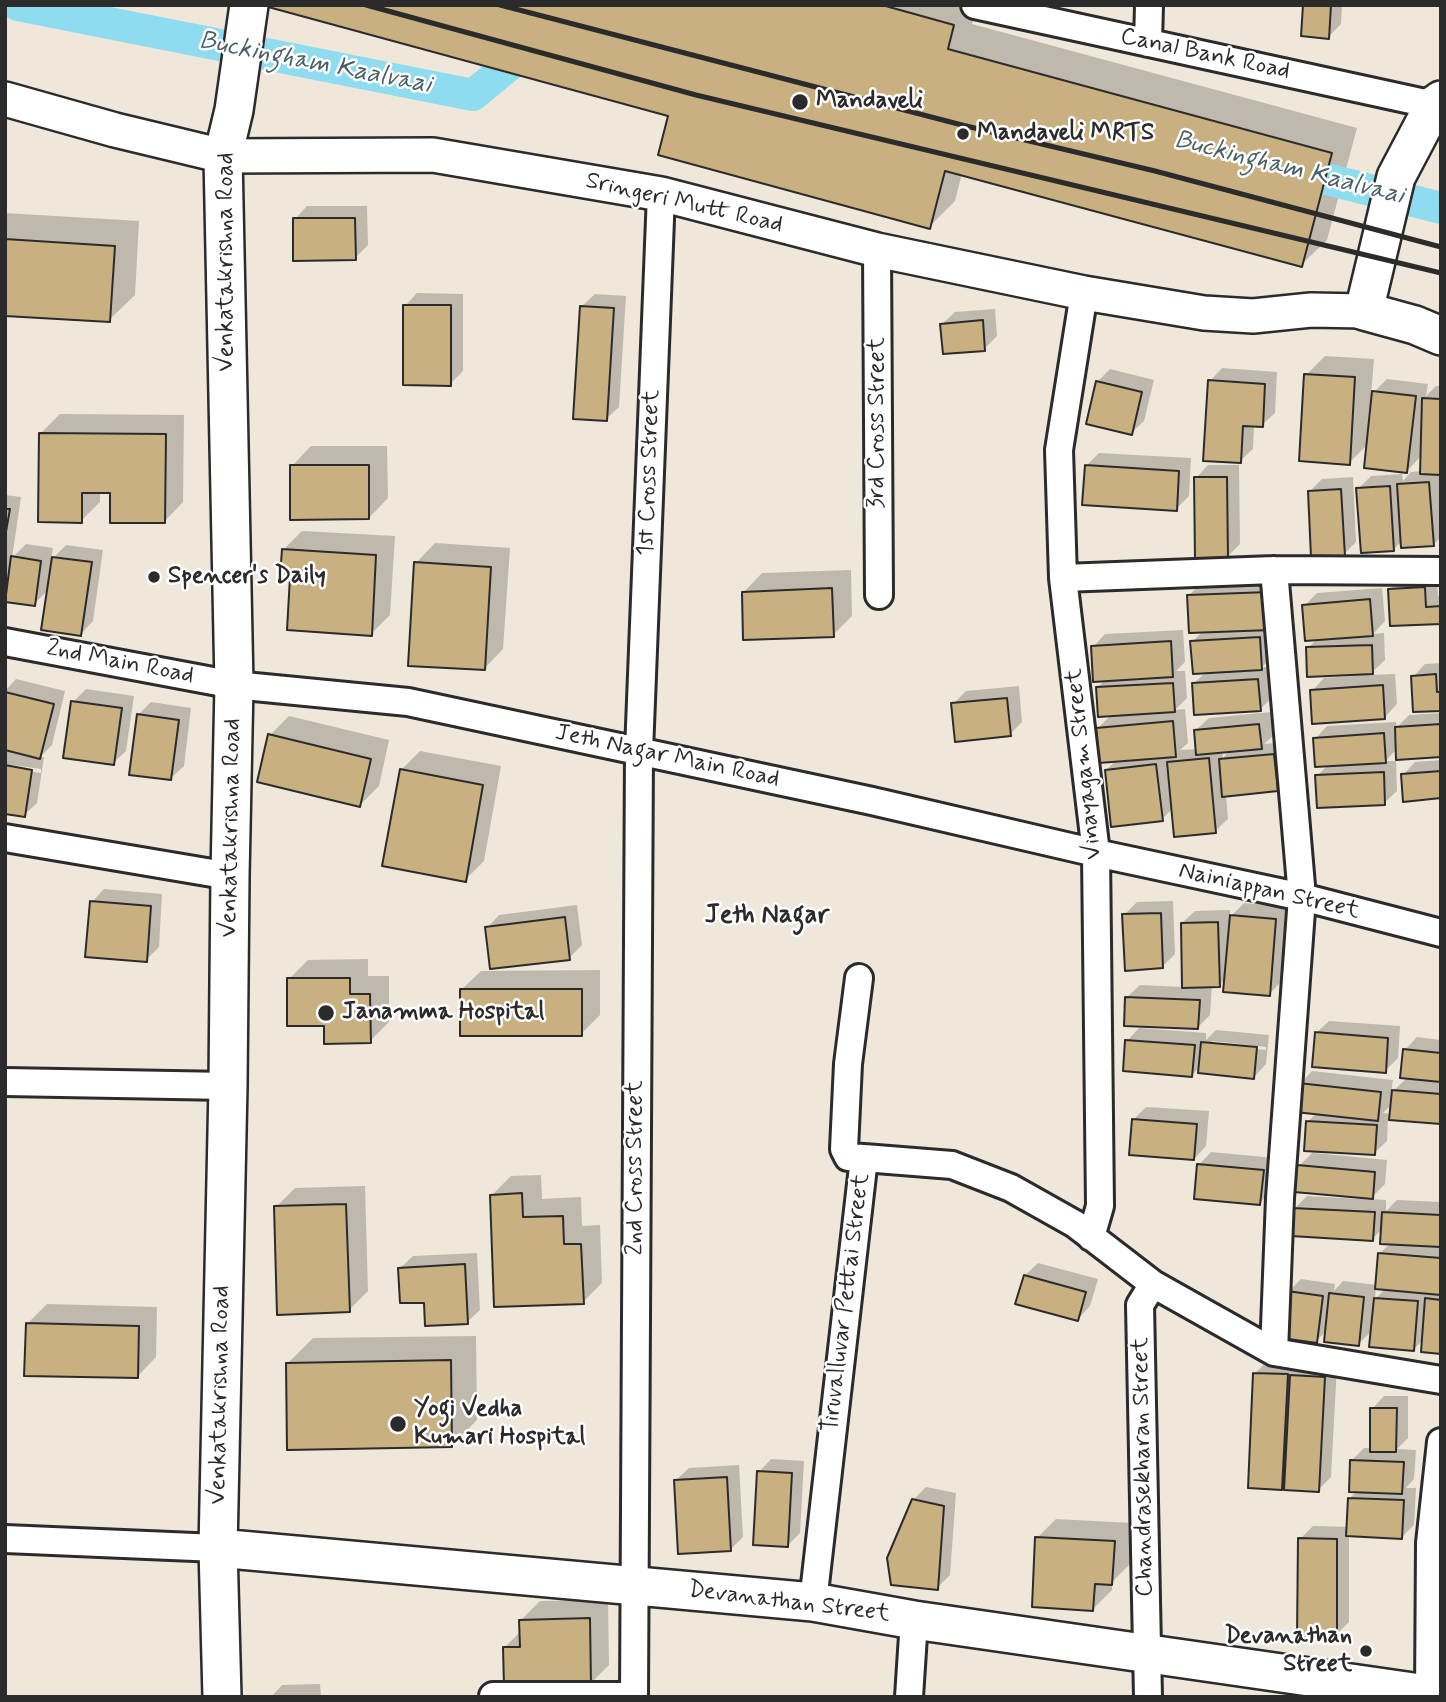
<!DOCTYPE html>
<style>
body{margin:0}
#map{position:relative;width:1446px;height:1702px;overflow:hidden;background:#efe7d9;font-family:Mynerve,sans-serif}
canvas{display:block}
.frame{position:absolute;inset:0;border:7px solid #2b2b2b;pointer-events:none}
</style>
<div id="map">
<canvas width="1446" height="1702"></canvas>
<div class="frame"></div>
</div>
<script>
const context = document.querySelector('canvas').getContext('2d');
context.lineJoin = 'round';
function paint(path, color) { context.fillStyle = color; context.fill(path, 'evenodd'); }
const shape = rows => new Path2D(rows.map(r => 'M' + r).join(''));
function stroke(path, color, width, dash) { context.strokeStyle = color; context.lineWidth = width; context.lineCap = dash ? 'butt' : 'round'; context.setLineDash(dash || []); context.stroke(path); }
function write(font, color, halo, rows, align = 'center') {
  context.font = font + ' Mynerve,sans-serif'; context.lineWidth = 5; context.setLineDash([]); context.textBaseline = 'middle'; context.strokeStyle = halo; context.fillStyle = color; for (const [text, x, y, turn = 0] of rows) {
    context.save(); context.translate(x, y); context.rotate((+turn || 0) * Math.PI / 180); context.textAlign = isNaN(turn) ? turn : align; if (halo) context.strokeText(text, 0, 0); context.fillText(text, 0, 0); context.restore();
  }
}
const shadow = shape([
 [268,5,977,5,972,24,1357,128,1327,240,1301,265,962,173,955,201,929,227,670,114],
 [1305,5,1342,5,1341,24,1328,37],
 [307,206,367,206,368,245,355,258,295,219],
 [5,213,139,221,135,295,109,320,5,314],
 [417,293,463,294,463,371,450,384,405,306],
 [595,294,626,296,619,407,606,419,582,306],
 [995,309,997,336,984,349,942,324,955,312],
 [1325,356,1374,359,1371,395,1387,379,1428,384,1426,396,1436,386,1441,386,1441,537,1433,545,1402,541,1394,549,1358,489,1371,476,1402,474,1403,481,1411,472,1422,471,1422,455,1407,471,1369,443,1349,463,1306,375],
 [1222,368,1277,372,1275,413,1262,425,1254,425,1253,449,1240,461,1210,381],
 [1110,369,1154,380,1144,421,1131,433,1097,382],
 [60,414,184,415,183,502,164,522,112,491,100,491,100,502,81,521,41,433],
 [311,446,387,446,388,498,369,518,292,466],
 [1099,453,1191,458,1189,496,1176,509,1087,465],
 [1208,465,1239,465,1240,544,1227,557,1196,478],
 [1353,477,1356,542,1344,554,1310,491,1322,479],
 [5,495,21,497,12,558,26,544,53,548,51,560,66,545,103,550,93,621,81,634,49,589,34,604,10,579,5,584],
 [302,531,395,536,390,615,371,634,292,575,283,550],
 [435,543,510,548,503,649,484,669,416,563],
 [851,570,852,616,833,635,743,593,762,573],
 [1437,575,1438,596,1441,595,1441,622,1390,589,1403,577],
 [1281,580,1274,655,1262,667,1271,667,1273,697,1260,709,1194,683,1206,672,1192,642,1204,630,1189,595,1202,583],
 [1382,588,1385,621,1373,634,1384,633,1385,660,1369,675,1395,674,1397,704,1385,717,1312,691,1324,678,1354,676,1354,673,1308,648,1318,638,1304,606,1317,593],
 [1183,630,1185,662,1176,671,1185,671,1187,698,1175,710,1185,709,1188,743,1180,750,1198,749,1196,730,1209,718,1271,712,1274,735,1264,744,1286,742,1290,777,1277,790,1226,795,1228,819,1215,831,1173,808,1162,819,1106,770,1117,760,1098,728,1112,714,1098,687,1106,679,1093,647,1105,634],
 [1230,750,1223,758,1222,751],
 [1441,663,1441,709,1413,677,1425,664],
 [16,679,65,691,52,745,40,757,44,757,37,803,24,815,5,767,41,773,41,769,5,764,5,691],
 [1019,686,1022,722,1010,734,953,704,966,691],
 [86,689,134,696,126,751,113,763,73,702],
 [151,702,191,708,184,766,171,778,138,715],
 [1441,713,1441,756,1397,749,1385,761,1396,761,1397,791,1384,803,1317,776,1328,765,1315,739,1327,726,1396,722,1397,727,1409,715],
 [289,716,389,740,379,786,360,805,270,735],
 [420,751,501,766,484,861,465,880,401,770],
 [1441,760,1441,797,1403,775,1415,762],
 [104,889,162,894,159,947,146,960,92,902],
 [1173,901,1175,954,1162,967,1124,915,1137,902],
 [1244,903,1288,907,1282,981,1269,994,1226,978,1219,985,1212,985,1210,1015,1198,1027,1127,997,1140,985,1184,987,1182,923,1195,911,1230,910,1230,917],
 [577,905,582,945,569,958,487,928,499,915],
 [368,959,368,976,389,976,389,1022,370,1041,326,1025,289,979,308,960],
 [600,970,600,1015,581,1034,461,990,481,971],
 [1329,1021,1400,1026,1398,1058,1385,1071,1316,1033],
 [1139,1028,1206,1033,1206,1040,1216,1030,1269,1035,1266,1064,1254,1077,1201,1066,1192,1075,1127,1041],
 [1212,1041,1266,1047,1266,1050,1212,1045],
 [1417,1037,1441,1040,1441,1123,1388,1119,1387,1141,1374,1153,1307,1122,1317,1113,1300,1084,1312,1071,1393,1080,1391,1093,1408,1077,1405,1050],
 [1392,1104,1392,1114,1383,1113],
 [1146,1107,1209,1111,1206,1146,1194,1159,1133,1120],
 [1314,1151,1314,1153,1387,1160,1385,1184,1370,1199,1386,1200,1386,1211,1397,1200,1441,1202,1441,1352,1424,1339,1413,1350,1373,1330,1358,1344,1326,1331,1316,1341,1288,1292,1301,1279,1335,1284,1334,1291,1343,1281,1377,1285,1380,1253,1391,1243,1383,1228,1372,1239,1294,1209,1307,1196,1360,1199,1360,1196,1299,1166],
 [1376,1287,1386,1288,1375,1299],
 [1211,1152,1275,1158,1272,1190,1260,1203,1199,1165],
 [541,1175,542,1199,581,1197,582,1226,600,1225,602,1283,583,1302,492,1195,511,1176],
 [365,1186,368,1291,349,1310,276,1207,295,1188],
 [477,1253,480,1310,467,1322,400,1268,413,1256],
 [1038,1263,1098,1279,1090,1306,1078,1319,1025,1275],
 [47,1304,157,1307,156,1357,137,1377,27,1324],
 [476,1336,477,1420,451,1446,288,1363,313,1338],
 [1268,1361,1337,1365,1331,1477,1318,1490,1286,1484,1281,1488,1255,1373],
 [1384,1396,1408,1396,1408,1438,1397,1449,1416,1450,1414,1479,1406,1488,1416,1488,1414,1525,1402,1537,1349,1534,1349,1622,1336,1635,1300,1539,1313,1526,1349,1527,1350,1498,1358,1490,1351,1461,1364,1448,1372,1448,1372,1409],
 [771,1459,804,1461,800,1533,787,1546,759,1472],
 [739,1465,743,1537,730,1550,676,1480,689,1468],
 [926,1487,956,1493,950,1575,937,1588,913,1500],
 [1056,1519,1133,1523,1130,1564,1112,1582,1112,1590,1093,1609,1037,1538],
 [608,1600,609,1665,590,1684,504,1648,521,1631,521,1620,540,1601],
 [320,1684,321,1697,271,1697,282,1685]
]);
const canal = shape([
 [18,5,473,95,535,44],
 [1283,168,1441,208]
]);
const building = shape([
 [261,5,882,5,954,25,948,49,1332,153,1302,267,945,171,930,229,658,155,668,116,261,5],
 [1303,5,1331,5,1329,39,1301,36,1303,5],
 [293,218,355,218,356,260,293,261,293,218],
 [5,239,115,246,110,322,5,316,5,239],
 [403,305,451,305,451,386,403,385,403,305],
 [580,306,614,308,607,421,573,419,580,306],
 [983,320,985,351,943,354,940,324,983,320],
 [1304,374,1355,377,1350,465,1299,461,1304,374],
 [1208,380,1265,384,1263,427,1243,426,1241,463,1203,461,1208,380],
 [1096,381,1142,392,1132,435,1086,424,1096,381],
 [1372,391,1416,396,1407,473,1364,468,1372,391],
 [1422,398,1441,399,1441,475,1420,474,1422,398],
 [39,433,166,434,165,523,110,523,110,493,82,493,82,523,38,522,39,433],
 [290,465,369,465,369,519,290,520,290,465],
 [1085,465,1179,471,1177,511,1082,505,1085,465],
 [1194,477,1227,477,1228,559,1195,559,1194,477],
 [1429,482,1434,546,1401,548,1397,484,1429,482],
 [1390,486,1394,551,1361,553,1356,488,1390,486],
 [1341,489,1345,556,1311,557,1308,491,1341,489],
 [5,509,10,509,5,537,5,509],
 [282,549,376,555,372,636,287,630,290,577,280,577,282,549],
 [11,556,41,561,35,606,5,602,11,556],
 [52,557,92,562,81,636,41,630,52,557],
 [414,562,491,567,485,670,408,666,414,562],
 [1425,587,1426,607,1441,606,1441,624,1390,626,1388,589,1425,587],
 [832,588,834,637,743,640,742,592,832,588],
 [1269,592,1271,630,1189,633,1187,595,1269,592],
 [1370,599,1373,636,1305,641,1302,605,1370,599],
 [1260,637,1262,670,1193,674,1190,641,1260,637],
 [1171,641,1173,677,1093,682,1091,646,1171,641],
 [1372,645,1373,674,1307,677,1306,647,1372,645],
 [1436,674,1437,692,1441,692,1441,711,1413,712,1411,676,1436,674],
 [1258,679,1261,711,1194,715,1192,683,1258,679],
 [1173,683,1175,712,1098,717,1096,687,1173,683],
 [1383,685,1385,719,1312,724,1310,690,1383,685],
 [5,692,54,704,40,759,5,750,5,692],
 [1007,698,1011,736,955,742,951,703,1007,698],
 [71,701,122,708,114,765,63,758,71,701],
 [137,714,179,720,171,780,129,775,137,714],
 [1173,721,1176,757,1099,763,1096,728,1173,721],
 [1259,724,1262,749,1196,755,1194,730,1259,724],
 [1441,724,1441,757,1396,760,1395,727,1441,724],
 [1384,733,1386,763,1315,767,1313,738,1384,733],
 [268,734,371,759,360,807,257,782,268,734],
 [1274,754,1278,791,1222,797,1219,759,1274,754],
 [1209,758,1216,833,1174,837,1167,762,1209,758],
 [1156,764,1163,821,1111,827,1105,770,1156,764],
 [5,765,32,770,25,817,5,814,5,765],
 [400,769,483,785,466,882,382,866,400,769],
 [1441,771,1441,798,1403,802,1401,774,1441,771],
 [1384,772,1385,805,1317,808,1315,775,1384,772],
 [90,901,151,906,147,962,85,957,90,901],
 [1161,913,1163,968,1125,971,1122,914,1161,913],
 [1230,915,1276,919,1270,996,1223,992,1230,915],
 [565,917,570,960,490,969,485,927,565,917],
 [1218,922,1220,987,1182,988,1181,923,1218,922],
 [287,978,350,978,350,994,370,994,371,1043,324,1044,324,1026,287,1026,287,978],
 [460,989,582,989,582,1036,460,1036,460,989],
 [1125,997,1200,1000,1198,1029,1124,1026,1125,997],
 [1315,1032,1388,1038,1386,1073,1312,1067,1315,1032],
 [1125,1040,1195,1045,1192,1077,1123,1071,1125,1040],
 [1201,1042,1257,1047,1254,1079,1198,1073,1201,1042],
 [1403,1049,1441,1053,1441,1082,1400,1078,1403,1049],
 [1298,1083,1381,1092,1378,1121,1295,1112,1298,1083],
 [1392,1090,1441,1094,1441,1124,1389,1120,1392,1090],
 [1132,1119,1197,1124,1194,1160,1129,1155,1132,1119],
 [1306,1121,1377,1125,1375,1155,1304,1151,1306,1121],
 [1197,1164,1264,1170,1260,1205,1194,1199,1197,1164],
 [1297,1165,1375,1172,1373,1199,1294,1192,1297,1165],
 [522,1193,523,1217,563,1216,564,1244,581,1244,584,1304,494,1307,490,1195,522,1193],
 [346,1204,350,1312,277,1315,274,1206,346,1204],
 [1292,1208,1375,1212,1373,1241,1291,1236,1292,1208],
 [1382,1212,1441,1215,1441,1247,1380,1244,1382,1212],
 [1378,1253,1441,1258,1441,1295,1375,1289,1378,1253],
 [465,1264,468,1324,425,1326,424,1303,400,1303,398,1268,465,1264],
 [1024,1275,1086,1292,1078,1321,1015,1304,1024,1275],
 [1287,1291,1323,1296,1317,1343,1281,1338,1287,1291],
 [1329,1293,1364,1297,1359,1346,1324,1342,1329,1293],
 [1374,1298,1418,1301,1414,1351,1369,1347,1374,1298],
 [1425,1298,1441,1300,1441,1354,1421,1352,1425,1298],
 [26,1323,139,1326,138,1378,24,1376,26,1323],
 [451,1360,452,1447,287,1450,286,1363,451,1360],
 [1253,1373,1288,1374,1282,1490,1248,1488,1253,1373],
 [1290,1375,1325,1377,1319,1492,1284,1490,1290,1375],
 [1370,1408,1397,1408,1396,1452,1370,1452,1370,1408],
 [1350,1460,1404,1462,1402,1494,1349,1492,1350,1460],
 [757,1471,792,1473,788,1547,753,1545,757,1471],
 [727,1477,731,1551,678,1554,674,1480,727,1477],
 [1348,1498,1404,1500,1402,1539,1346,1536,1348,1498],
 [912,1499,944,1506,938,1590,891,1585,887,1558,912,1499],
 [1035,1537,1115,1541,1112,1585,1095,1584,1093,1611,1032,1607,1035,1537],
 [1298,1538,1337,1539,1337,1637,1297,1637,1298,1538],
 [590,1618,591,1686,504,1687,503,1647,520,1647,519,1620,590,1618]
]);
const minor = shape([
 [975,5,1434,105],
 [1148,43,1149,5],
 [877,250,879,595],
 [1084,293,1059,450,1063,578,1096,853,1100,1206,1091,1237],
 [1274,570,1302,897,1280,1198,1274,1352],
 [1063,578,1274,570,1441,571],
 [5,642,234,685,408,702,872,801,1096,853,1302,897,1441,933],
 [5,838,230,876],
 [5,1082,228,1086],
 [864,1158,952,1165,1011,1188,1075,1224,1153,1284,1274,1352,1441,1380],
 [5,1539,218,1548],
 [813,1602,864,1158,848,1157,844,1149,848,1064,859,978],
 [493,1696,634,1696],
 [634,1697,639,751,661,194],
 [909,1697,914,1620],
 [1148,1697,1140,1305,1153,1284],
 [1429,1697,1430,1543,1441,1442]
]);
const tertiary = shape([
 [5,99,115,130,223,156,433,155,661,194,877,250,1084,293,1204,313,1253,316,1311,310,1364,311]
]);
const secondary = shape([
 [1441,100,1434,105,1396,177,1364,311,1415,325,1441,336],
 [218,1548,813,1602,914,1620,1441,1696],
 [222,1697,218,1548,228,1086,230,876,234,685,223,156,234,110,249,5]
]);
const rail = shape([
 [366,5,696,95,1441,273],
 [500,5,962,125,1155,171,1441,247]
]);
const markers = [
 [800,102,9,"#2b2b2b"],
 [963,134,7,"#2b2b2b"],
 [154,577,7,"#2b2b2b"],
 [326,1013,9,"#2b2b2b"],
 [398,1424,9,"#2b2b2b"],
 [1366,1651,7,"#2b2b2b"]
];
const streetNames = [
 ["Canal Bank Road",1205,55,12],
 ["Sringeri Mutt Road",684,204,13],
 ["Venkatakrishna Road",227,262,-90],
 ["3rd Cross Street",878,423,-90],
 ["1st Cross Street",650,473,-88],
 ["2nd Main Road",120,663,11],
 ["Jeth Nagar Main Road",667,757,12],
 ["Vinayagam Street",1085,764,-96],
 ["Venkatakrishna Road",232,828,-89],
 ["Nainiappan Street",1269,892,13],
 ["2nd Cross Street",636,1168,-90],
 ["Tiruvalluvar Pettai Street",847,1303,-83],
 ["Venkatakrishna Road",221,1395,-89],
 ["Chandrasekharan Street",1144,1467,-91],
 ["Devanathan Street",789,1603,7]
];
const poiNames = [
 ["Mandaveli",816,102],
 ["Mandaveli MRTS",977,134],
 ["Spencer's Daily",168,577],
 ["Janamma Hospital",342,1013],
 ["Yogi Vedha",414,1410],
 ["Kumari Hospital",414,1438],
 ["Devanathan",1352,1637,"right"],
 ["Street",1352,1665,"right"]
];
const waterNames = [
 ["Buckingham Kaalvaai",315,64,11],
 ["Buckingham Kaalvaai",1289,169,14]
];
const neighbourhoodNames = [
 ["Jeth Nagar",767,917]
];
paint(shadow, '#0003');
stroke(canal, '#8fdbf0', 32);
paint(building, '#c9b080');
stroke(building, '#2b2b2b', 2);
stroke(minor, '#2b2b2b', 32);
stroke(tertiary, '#2b2b2b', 38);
stroke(secondary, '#2b2b2b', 42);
stroke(minor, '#fff', 26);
stroke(tertiary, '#fff', 33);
stroke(secondary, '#fff', 37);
stroke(rail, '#2b2b2b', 5);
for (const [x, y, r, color] of markers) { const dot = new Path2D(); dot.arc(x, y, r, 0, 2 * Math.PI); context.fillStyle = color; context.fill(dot); stroke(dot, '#fff', 2.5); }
write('24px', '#2b2b2b', '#fff', streetNames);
write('bold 24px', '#2b2b2b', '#fff', poiNames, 'left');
write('italic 26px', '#496066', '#fff', waterNames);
write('bold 26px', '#2b2b2b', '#fff', neighbourhoodNames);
</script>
